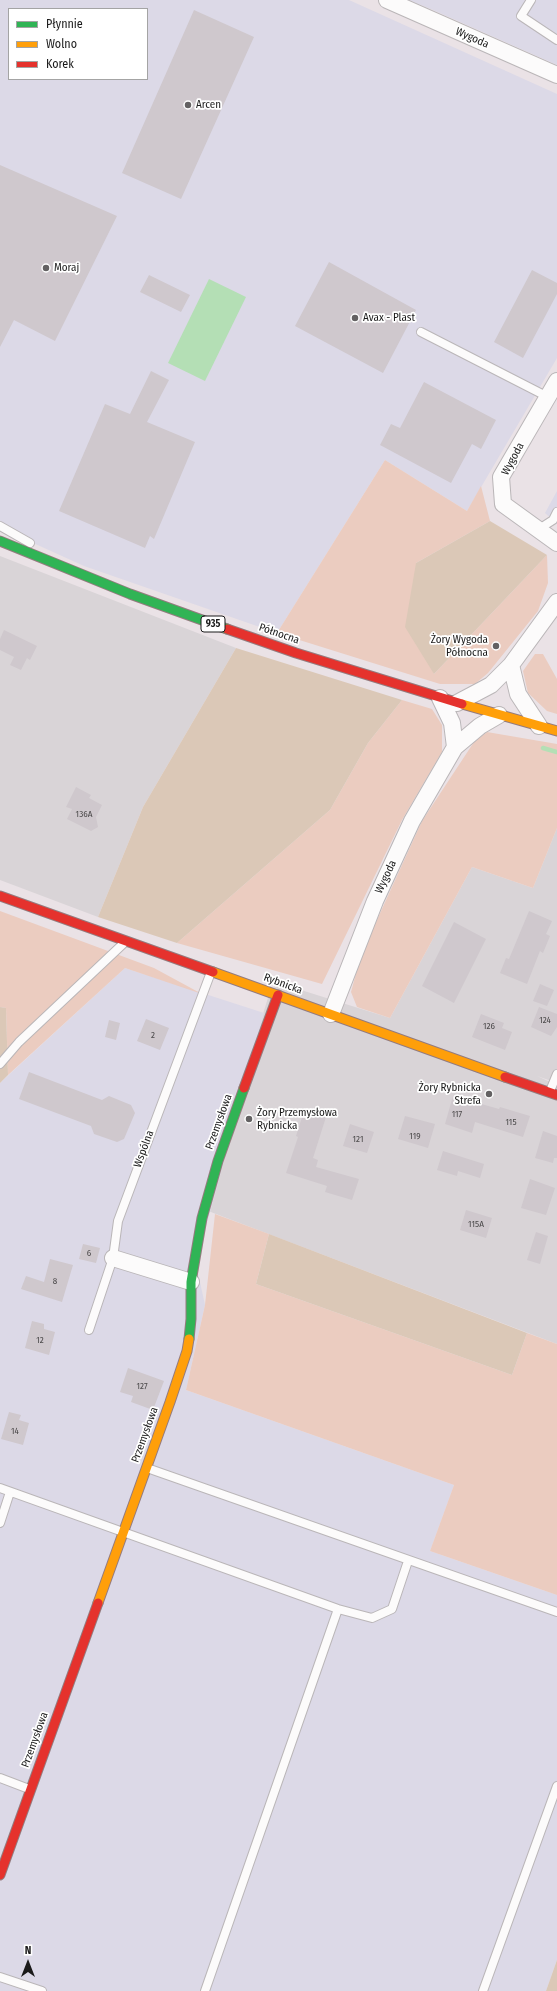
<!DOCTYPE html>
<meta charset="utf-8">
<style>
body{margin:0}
#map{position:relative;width:557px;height:1991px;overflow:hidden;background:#eae2e6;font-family:"Fira Sans Condensed",sans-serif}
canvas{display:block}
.legend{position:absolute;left:8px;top:8px;width:140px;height:72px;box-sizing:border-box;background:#fff;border:1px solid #a4a4a4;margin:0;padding:5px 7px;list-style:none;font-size:12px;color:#1b1b1b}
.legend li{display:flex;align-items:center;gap:8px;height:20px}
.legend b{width:20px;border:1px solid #a4a4a4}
.north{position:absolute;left:8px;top:1943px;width:40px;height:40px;-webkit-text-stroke:3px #fff;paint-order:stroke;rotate:0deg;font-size:11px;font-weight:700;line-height:16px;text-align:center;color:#1b1b1b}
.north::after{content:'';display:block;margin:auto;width:14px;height:18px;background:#1b1b1b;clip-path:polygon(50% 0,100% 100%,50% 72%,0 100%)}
</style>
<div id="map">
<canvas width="557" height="1991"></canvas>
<ul class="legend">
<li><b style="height:5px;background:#30b455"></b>Płynnie</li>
<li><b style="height:5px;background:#ff9f0a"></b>Wolno</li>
<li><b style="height:5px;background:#e5322d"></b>Korek</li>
</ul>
<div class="north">N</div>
</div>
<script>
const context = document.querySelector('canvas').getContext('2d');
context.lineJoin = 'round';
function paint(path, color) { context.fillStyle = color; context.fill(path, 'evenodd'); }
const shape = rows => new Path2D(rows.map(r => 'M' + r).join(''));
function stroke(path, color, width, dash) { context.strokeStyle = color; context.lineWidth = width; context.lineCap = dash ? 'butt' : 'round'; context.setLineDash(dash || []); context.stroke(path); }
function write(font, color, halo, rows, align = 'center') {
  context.font = font + ' "Fira Sans Condensed",sans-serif'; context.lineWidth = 3.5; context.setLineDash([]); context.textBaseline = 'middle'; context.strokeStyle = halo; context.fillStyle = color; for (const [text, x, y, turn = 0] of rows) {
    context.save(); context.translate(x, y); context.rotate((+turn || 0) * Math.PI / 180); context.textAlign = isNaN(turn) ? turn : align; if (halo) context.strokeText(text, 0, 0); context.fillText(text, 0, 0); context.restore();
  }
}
const residential = shape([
 [0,556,236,648,143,807,98,917,0,880],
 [557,828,557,1083,537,1076,557,1085,557,1344,203,1209,271,988,282,984,390,1018,472,867,533,888]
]);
const industrial = shape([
 [0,0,349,0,557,94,557,358,467,511,385,460,277,633,84,566,0,528],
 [9,9,147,9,147,79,9,79],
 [409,0,557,0,557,65,433,10],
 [557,491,557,524,545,513],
 [125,968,264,1013,196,1264,205,1305,186,1390,454,1485,430,1551,557,1595,557,1960,546,1991,0,1991,0,1083]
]);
const grass = shape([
 [385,460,467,511,481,486,490,521,416,563,434,674,547,555,548,583,538,611,488,673,475,684,440,684,277,633],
 [535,654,543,654,557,679,557,714,547,711,528,693,523,671],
 [402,700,432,709,442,725,442,752,402,820,322,984,177,943,330,810,368,743],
 [487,732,557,744,557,828,533,888,472,867,390,1018,357,1007,351,992,361,955,422,821,474,742],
 [0,911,154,968,202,994,125,968,8,1075,6,1008,0,1007],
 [215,1214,269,1234,256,1284,512,1375,527,1333,557,1344,557,1595,430,1551,454,1485,186,1390,205,1305]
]);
const forest = shape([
 [490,521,547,555,434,674,405,627,416,563],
 [236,648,402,700,368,743,330,810,177,943,98,917,143,807],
 [0,1007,6,1008,8,1075,0,1083],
 [269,1234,527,1333,512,1375,256,1284],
 [557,1960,557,1991,546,1991]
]);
const water = shape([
 [209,279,246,297,205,381,168,363]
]);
const stream = shape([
 [543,748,557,752]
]);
const building = shape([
 [194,10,254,37,181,199,122,173],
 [0,165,117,216,55,341,14,320,0,347],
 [329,262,416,310,383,373,295,326],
 [532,270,557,283,557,294,523,358,494,342],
 [149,275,190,295,181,312,140,292],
 [151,371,169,380,147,422,195,442,154,539,150,536,145,548,59,511,105,404,130,414],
 [424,382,496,420,481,449,472,444,451,483,380,445,391,424,400,428],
 [4,630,37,646,30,660,27,658,21,670,10,665,14,657,0,650,0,639],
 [76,787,91,795,89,798,102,805,96,817,98,827,91,831,67,819,72,809,66,807],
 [529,911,552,921,546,934,550,936,543,953,540,951,527,984,500,973,506,958,509,959],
 [454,922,486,939,454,1003,422,986],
 [540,984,554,990,547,1006,533,1001],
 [539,1007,557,1014,557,1027,551,1036,531,1027],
 [481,1014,504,1023,502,1028,512,1032,505,1050,472,1037],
 [146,1019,169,1028,160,1050,137,1041],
 [109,1020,120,1023,116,1040,105,1037],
 [29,1072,102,1100,109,1096,131,1105,135,1113,124,1139,117,1142,94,1134,91,1126,19,1099],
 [453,1096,499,1109,500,1107,530,1116,523,1137,475,1122,472,1133,445,1124],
 [304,1111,326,1117,313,1158,318,1160,316,1167,359,1179,352,1200,325,1192,327,1186,286,1173,298,1137,296,1136],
 [405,1116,435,1124,428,1148,398,1139],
 [350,1124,374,1132,367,1153,343,1146],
 [543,1131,557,1136,557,1158,554,1158,553,1163,535,1158],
 [443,1151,484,1164,480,1178,458,1171,457,1176,437,1170],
 [530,1179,555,1188,546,1215,521,1208],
 [466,1210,492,1218,486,1238,460,1230],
 [536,1232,548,1236,540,1264,527,1260],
 [83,1244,100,1248,96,1263,79,1259],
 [50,1259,73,1265,62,1302,21,1289,26,1276,44,1282],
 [32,1321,44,1324,44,1329,55,1332,49,1355,25,1348],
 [128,1368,164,1381,153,1410,131,1402,133,1396,120,1392],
 [9,1412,21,1415,19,1420,29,1423,23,1445,1,1439]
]);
const lane = shape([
 [531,0,521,16,557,40],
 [421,332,548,397],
 [0,526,30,543],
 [539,529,553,520,557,512],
 [0,1064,19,1042,124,943],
 [550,1091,557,1074],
 [89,1330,113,1258,118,1221,211,972],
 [147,1468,557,1612],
 [0,1488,338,1609,372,1618,392,1609,408,1561],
 [0,1523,10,1492],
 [0,1778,29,1789],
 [0,1977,42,1991],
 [205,1991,338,1609],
 [483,1991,557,1786]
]);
const street = shape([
 [387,0,557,75],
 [557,381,501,477,503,504,557,543],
 [511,665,518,694,539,726],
 [440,698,452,723,455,747],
 [457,703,491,685,511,665,557,602],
 [331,1014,375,901,412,821,455,747,480,726,499,715],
 [113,1258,191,1282]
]);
const fast = shape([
 [0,541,130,594,227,629],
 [189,1339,191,1319,191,1282,202,1218,218,1161,244,1088]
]);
const slow = shape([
 [462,704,557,731],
 [213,972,505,1077],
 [98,1603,170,1402,187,1351,189,1339]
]);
const jam = shape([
 [227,629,296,653,462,704],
 [0,896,213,972],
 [505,1077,557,1095],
 [244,1088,278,995],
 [0,1875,98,1603]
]);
const markers = [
 [188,105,4,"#636162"],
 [46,268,4,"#636162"],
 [355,318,4,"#636162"],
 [496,646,4,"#636162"],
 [489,1094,4,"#636162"],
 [249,1119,4,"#636162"]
];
const numberNames = [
 ["136A",84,814],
 ["124",545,1020],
 ["126",489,1026],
 ["2",153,1035],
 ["117",457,1114],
 ["115",511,1122],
 ["119",415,1136],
 ["121",358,1139],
 ["115A",476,1224],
 ["6",89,1253],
 ["8",55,1281],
 ["12",40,1340],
 ["127",142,1386],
 ["14",15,1431]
];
const shields = [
 [213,624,24]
];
const shieldNames = [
 ["935",213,624]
];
const streetNames = [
 ["Wygoda",472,38,24],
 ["Wygoda",513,459,-62],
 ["Północna",279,634,19],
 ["Wygoda",386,877,-65],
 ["Rybnicka",283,984,20],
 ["Przemysłowa",219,1122,-70],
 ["Wspólna",144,1149,-70],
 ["Przemysłowa",145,1435,-70],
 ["Przemysłowa",35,1740,-70]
];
const poiNames = [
 ["Arcen",196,105],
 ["Moraj",54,268],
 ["Avax - Plast",363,318],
 ["Żory Wygoda",488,640,"right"],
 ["Północna",488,653,"right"],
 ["Żory Rybnicka",481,1088,"right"],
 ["Strefa",481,1101,"right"],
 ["Żory Przemysłowa",257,1113],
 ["Rybnicka",257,1126]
];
paint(residential, '#d9d4d7');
paint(industrial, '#dcd9e7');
paint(grass, '#ebccc0');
paint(forest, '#dbc8b7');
paint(water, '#b4dfb5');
stroke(stream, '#b4dfb5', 4.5);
paint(building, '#cfc8cd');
stroke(lane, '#bab6b8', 10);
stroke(street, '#bab6b8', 18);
stroke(fast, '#947b7e', 11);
stroke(slow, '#947b7e', 11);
stroke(jam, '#947b7e', 11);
stroke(lane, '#fcfbfb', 8);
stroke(street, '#fcfbfb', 16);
stroke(fast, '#30b455', 9);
stroke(slow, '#ff9f0a', 9);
stroke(jam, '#e5322d', 9);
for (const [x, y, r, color] of markers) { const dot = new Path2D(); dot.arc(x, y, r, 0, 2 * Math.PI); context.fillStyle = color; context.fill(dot); stroke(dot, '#fff', 1.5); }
write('9px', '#4b494a', null, numberNames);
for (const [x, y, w] of shields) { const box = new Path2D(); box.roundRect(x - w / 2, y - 8, w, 16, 3); context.fillStyle = '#fff'; context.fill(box); stroke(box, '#1b1b1b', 1); }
write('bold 10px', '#1b1b1b', null, shieldNames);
write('11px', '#1b1b1b', '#fff', streetNames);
write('11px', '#1b1b1b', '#fff', poiNames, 'left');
</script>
